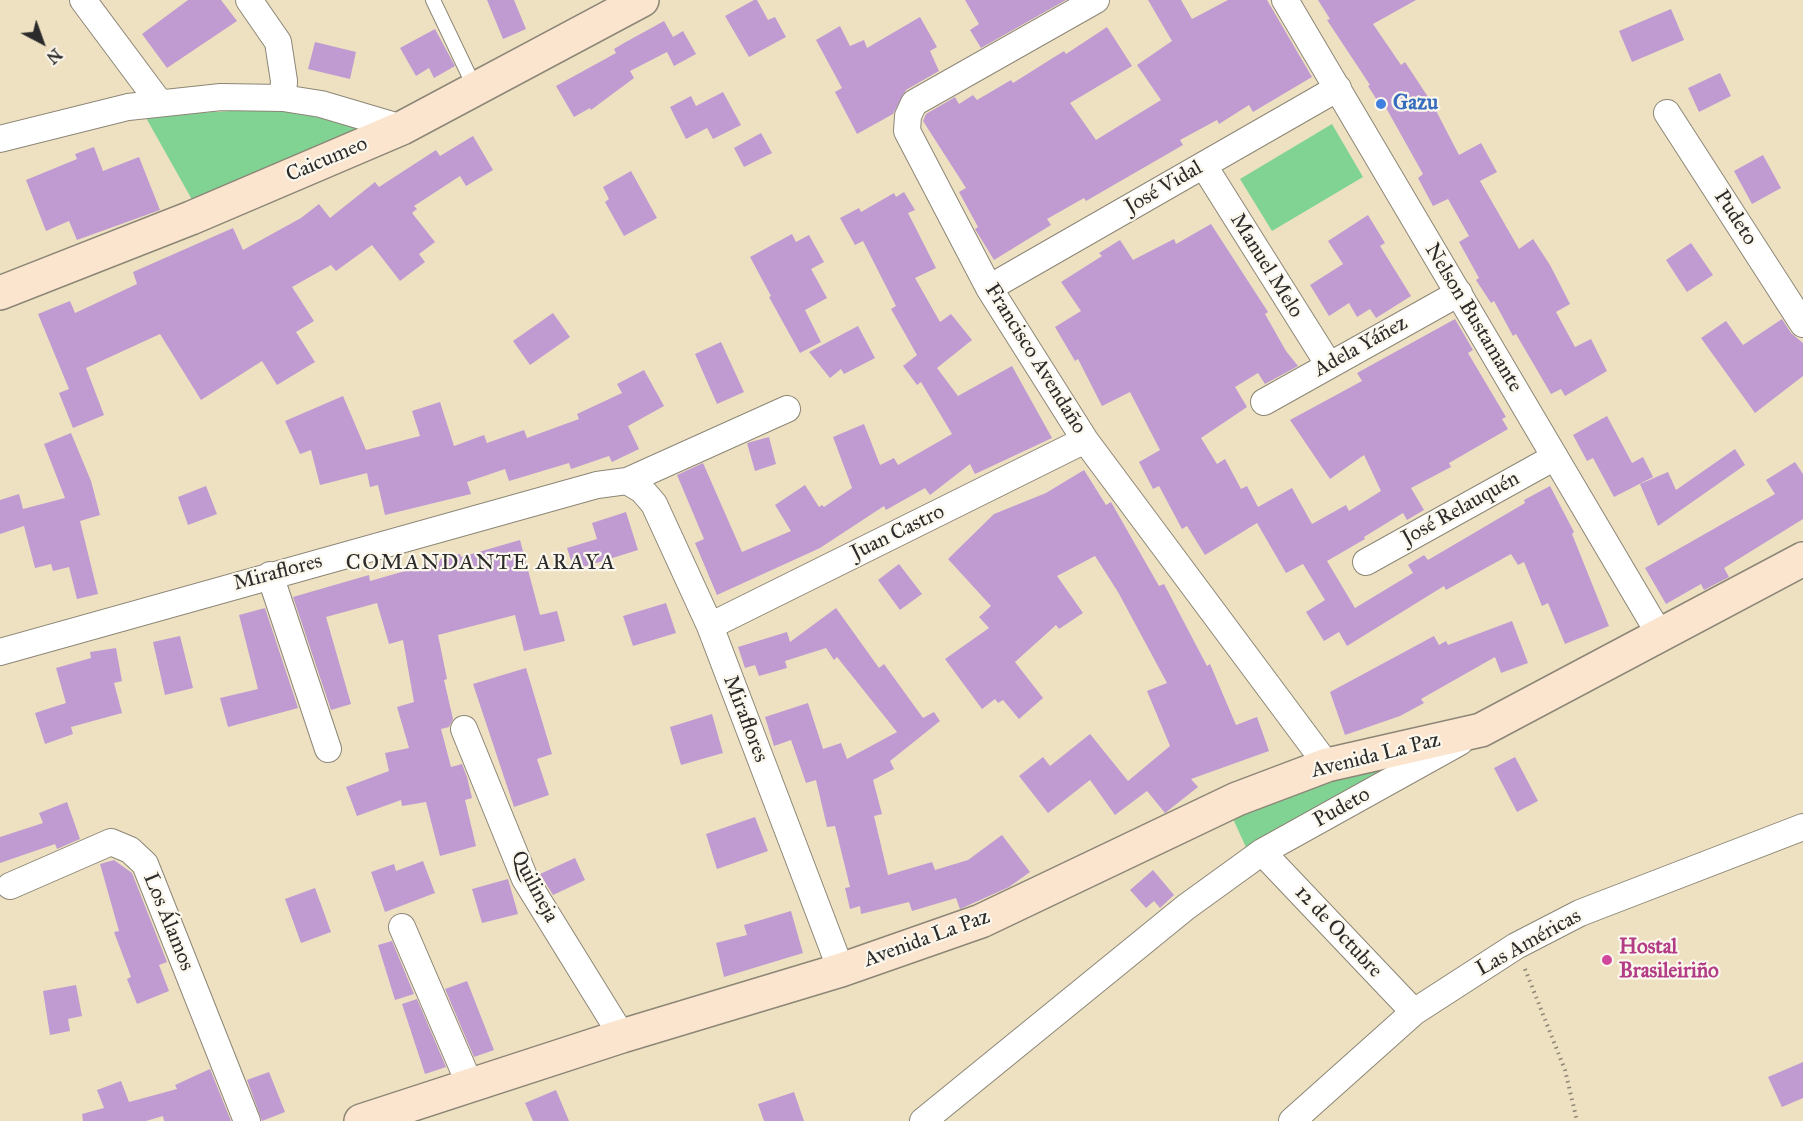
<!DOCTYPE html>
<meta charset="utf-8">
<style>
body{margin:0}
#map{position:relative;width:1803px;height:1121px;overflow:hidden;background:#eee1c2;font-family:"IM FELL Great Primer",serif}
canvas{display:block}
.north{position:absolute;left:12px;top:12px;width:60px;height:60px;-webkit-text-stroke:4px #fbf7ec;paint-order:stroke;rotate:139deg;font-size:16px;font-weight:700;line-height:24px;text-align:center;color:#2b2b2b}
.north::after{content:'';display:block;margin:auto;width:21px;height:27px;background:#2b2b2b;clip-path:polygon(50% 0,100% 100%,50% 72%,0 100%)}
</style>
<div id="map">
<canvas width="1803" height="1121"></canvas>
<div class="north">N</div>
</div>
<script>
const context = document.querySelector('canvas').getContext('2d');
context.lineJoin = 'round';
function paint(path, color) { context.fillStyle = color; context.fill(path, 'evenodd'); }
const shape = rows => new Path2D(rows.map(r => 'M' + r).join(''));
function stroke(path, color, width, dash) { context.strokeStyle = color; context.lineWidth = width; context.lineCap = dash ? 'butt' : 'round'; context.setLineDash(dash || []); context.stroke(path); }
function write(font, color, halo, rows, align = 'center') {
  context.font = font + ' "IM FELL Great Primer",serif'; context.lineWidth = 4.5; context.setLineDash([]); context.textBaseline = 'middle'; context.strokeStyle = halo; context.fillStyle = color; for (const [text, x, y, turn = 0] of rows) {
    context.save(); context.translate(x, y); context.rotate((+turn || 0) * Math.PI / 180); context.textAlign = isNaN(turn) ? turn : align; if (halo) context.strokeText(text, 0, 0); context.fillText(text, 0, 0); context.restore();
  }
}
const green = shape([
 [282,108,375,130,195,205,145,116],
 [1332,124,1363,177,1272,231,1240,179],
 [1441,745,1249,854,1229,810]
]);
const building = shape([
 [188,0,221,0,237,21,167,68,142,34],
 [487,0,514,0,526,29,503,39],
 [754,0,757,0,768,20,775,17,786,37,749,57,725,16],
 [965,0,1066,0,981,48,970,30,979,24],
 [1148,0,1181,0,1192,19,1228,0,1267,0,1312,77,1253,112,1249,105,1219,124,1217,120,1180,140,1183,145,1086,201,1084,198,1047,219,1051,225,994,260,975,229,978,227,959,192,966,188,923,121,926,114,955,97,959,104,973,95,977,100,1011,80,1013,83,1064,51,1066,54,1107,27,1132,66,1070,103,1096,140,1161,100,1137,65,1172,41],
 [1318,0,1416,0,1373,24,1401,65,1405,62,1432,103,1459,155,1481,143,1497,172,1480,181,1519,249,1533,239,1550,265,1570,304,1556,312,1575,347,1591,339,1607,371,1565,396,1561,389,1551,394,1516,334,1513,336,1494,301,1491,303,1476,280,1479,278,1459,242,1469,236,1448,199,1433,206,1418,178,1423,174,1385,106,1382,108,1368,86,1370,85,1327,20,1330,19],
 [1671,9,1684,40,1632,62,1619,31],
 [920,17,937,47,930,51,939,71,906,90,893,114,857,134,835,92,842,88,816,40,840,26,850,46,864,40,867,48],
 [664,21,673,37,683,31,696,54,674,66,667,52,630,71,634,78,591,110,590,108,574,117,556,86,616,53,614,49,624,43],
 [435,29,455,66,434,78,429,68,416,76,400,48],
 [315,42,356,52,350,79,308,69],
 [1720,73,1731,96,1699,112,1688,88],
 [723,92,741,125,713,139,707,128,686,139,670,107,691,96,696,106],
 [761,133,772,153,744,167,734,148],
 [473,136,493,170,466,186,460,176,414,206,417,209,412,213,435,242,419,254,425,262,400,281,372,245,336,271,331,265,292,287,314,321,296,332,315,362,277,385,262,361,201,400,160,334,86,368,104,415,73,428,59,393,69,389,38,314,70,301,75,313,137,284,133,272,233,228,243,250,301,218,319,204,330,218,375,182,379,187,436,150,440,156],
 [94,147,103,171,139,157,160,210,77,240,69,221,46,231,26,180,77,159,75,154],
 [1763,155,1781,188,1752,204,1734,171],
 [631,171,657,218,624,236,605,202,609,199,603,187],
 [904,192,915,210,908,213,936,268,915,278,940,322,951,314,972,340,937,368,958,396,1012,366,1052,438,975,474,970,464,930,495,925,488,886,510,884,506,820,548,717,595,695,543,704,539,677,475,703,463,742,552,791,531,775,505,805,485,819,507,822,505,824,507,852,488,833,437,864,424,880,465,894,458,898,465,952,434,921,382,917,385,903,366,917,355,891,309,896,306,863,241,855,245,840,218,859,208,861,212,894,193,896,197],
 [1368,215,1385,243,1380,246,1411,296,1376,318,1370,309,1357,317,1349,303,1329,316,1310,285,1343,264,1328,241],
 [1211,224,1268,312,1265,314,1286,351,1298,366,1265,384,1258,373,1235,387,1247,407,1201,438,1217,464,1225,459,1241,489,1247,486,1258,507,1292,488,1312,524,1346,505,1349,511,1381,491,1364,455,1330,479,1290,420,1362,381,1357,373,1455,319,1473,350,1468,353,1506,417,1502,419,1508,429,1449,463,1451,467,1411,488,1424,510,1407,520,1403,513,1364,537,1365,539,1327,561,1355,608,1413,573,1408,565,1424,555,1428,560,1525,503,1524,500,1550,486,1574,532,1572,534,1609,626,1565,644,1548,603,1542,606,1524,562,1518,565,1511,554,1446,590,1444,586,1347,646,1339,632,1324,641,1306,612,1325,600,1303,564,1286,573,1257,523,1205,555,1187,526,1182,529,1159,486,1153,489,1139,462,1160,450,1130,392,1102,406,1078,359,1075,361,1055,327,1081,311,1061,282,1102,256,1099,253,1120,240,1133,260,1174,239,1176,244],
 [792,234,796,242,809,235,824,262,811,269,827,298,805,310,821,342,800,353,769,297,771,296,750,257],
 [1691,243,1713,275,1687,292,1666,260],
 [553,313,570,337,530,365,513,341],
 [1782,319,1791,333,1803,343,1803,376,1755,413,1701,338,1726,321,1743,345],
 [858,326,875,358,844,374,841,369,830,378,809,352],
 [721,342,744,392,717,404,695,354],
 [644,370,664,406,628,426,639,449,612,462,609,456,571,469,569,463,509,481,505,469,467,482,471,494,385,515,378,485,370,487,367,473,320,485,311,450,300,454,285,421,343,396,366,450,420,436,412,411,440,402,454,446,484,435,487,443,524,430,527,438,579,419,577,414,622,393,617,384],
 [1607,416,1632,463,1643,457,1653,477,1614,497,1593,458,1587,461,1573,435],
 [71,433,91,481,100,515,80,521,98,594,77,599,69,567,53,571,51,564,35,568,24,526,0,534,0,500,19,494,23,509,65,498,44,444],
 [769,437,776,464,755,471,747,443],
 [1735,449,1745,465,1658,526,1640,484,1668,472,1676,490],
 [1795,462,1803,474,1803,519,1724,568,1729,577,1704,590,1701,584,1666,604,1645,568,1775,494,1766,480],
 [1084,470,1106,505,1111,502,1159,586,1164,584,1207,666,1210,664,1236,725,1257,717,1269,751,1191,779,1198,787,1165,813,1147,791,1115,815,1090,780,1048,813,1019,776,1043,757,1050,766,1090,734,1128,781,1170,746,1147,691,1167,683,1118,592,1095,556,1057,576,1083,613,1059,629,1056,625,1015,662,1043,698,1019,719,1003,700,998,703,995,699,982,709,945,659,989,628,979,617,991,606,948,559,994,514,1046,493],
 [206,486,217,514,188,525,178,497],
 [626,512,638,550,574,570,567,548,597,539,592,523],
 [520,540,540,615,557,611,565,641,524,651,515,615,438,635,447,679,444,680,453,719,449,727,441,729,451,767,462,764,467,777,472,798,465,800,476,846,440,856,426,802,402,806,401,800,357,816,346,787,389,771,385,753,409,748,397,707,414,702,403,640,389,644,377,603,326,617,351,704,331,710,293,597,369,575,370,581,440,561,440,559,460,554,461,557],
 [899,564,922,594,900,610,878,580],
 [666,603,676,633,633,646,623,616],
 [265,608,298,708,228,727,220,698,258,689,239,615],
 [836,608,879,668,884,664,923,718,934,712,940,721,890,761,894,769,873,780,882,814,874,816,888,875,932,862,935,870,968,860,1002,835,1030,872,1009,887,960,909,956,898,912,911,909,902,861,914,860,906,850,909,845,888,850,887,835,826,827,827,816,780,806,783,791,740,774,746,765,717,808,703,823,749,841,743,847,759,897,732,837,657,834,660,826,648,785,661,787,668,759,676,755,665,745,668,738,647,787,632,790,642],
 [1512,621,1528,663,1501,673,1495,657,1421,699,1424,703,1400,716,1345,735,1330,692,1434,636,1439,645,1446,641,1448,645],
 [180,636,193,688,165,695,153,642],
 [116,648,122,681,114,683,122,713,71,727,73,734,45,744,35,713,66,703,56,668,91,658,90,652],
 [526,668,552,754,537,759,549,795,514,807,473,684],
 [712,714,723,753,681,765,670,727],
 [1515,757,1538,801,1517,812,1494,768],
 [67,802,80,839,57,849,55,844,0,863,0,837,43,823,39,813],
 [755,817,768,851,717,869,706,834],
 [575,858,585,880,553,895,540,874],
 [114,860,132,873,167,962,159,965,169,991,137,1004,127,979,131,977,114,932,119,931,100,864],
 [423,861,435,893,385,912,371,872,394,864,396,871],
 [1153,870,1174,895,1160,908,1154,901,1146,908,1130,890],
 [508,879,518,914,482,923,472,889],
 [315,888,331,932,301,943,285,899],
 [791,911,803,953,724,977,716,943,747,935,744,925],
 [392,941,414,994,395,1000,378,945],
 [467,981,494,1050,474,1057,445,989],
 [76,985,82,1016,68,1019,70,1031,50,1035,43,991],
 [417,999,446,1067,425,1074,402,1004],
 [1803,1062,1803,1098,1782,1107,1768,1077],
 [210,1069,231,1121,164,1121,163,1116,146,1121,83,1121,82,1114,104,1108,97,1090,121,1081,129,1102,177,1089,175,1085],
 [269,1072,285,1112,262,1121,247,1080],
 [556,1090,569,1121,533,1121,525,1103],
 [794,1092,804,1121,764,1121,758,1104]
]);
const path = shape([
 [1525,969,1565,1070,1577,1121]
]);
const lane = shape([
 [433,0,475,88]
]);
const street = shape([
 [83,0,159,102],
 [249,0,278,42,284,81,283,98],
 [1096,0,914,103,908,116,907,131,989,288,1085,440,1327,765],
 [1285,0,1660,635],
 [1667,113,1803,324],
 [0,139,128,107,221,97,283,98,321,104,402,128],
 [1204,166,1329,365],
 [989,288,1338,88],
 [1264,402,1459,293],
 [627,481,787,409],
 [1366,562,1555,457],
 [270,575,328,749],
 [710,626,1085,440],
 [0,652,597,485,627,481,642,490,654,504,710,626,841,970],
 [464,729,525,879,622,1036],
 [1262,852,1414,1012],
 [10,886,111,842,130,850,145,864,247,1121],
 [402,927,470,1085],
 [923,1121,1186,907,1262,852,1460,742],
 [1292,1121,1414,1012,1516,946,1580,913,1803,827]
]);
const secondary = shape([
 [0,293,191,218,402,128,642,0],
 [361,1121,622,1036,841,970,981,921,1237,799,1327,765,1481,730,1803,559]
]);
const markers = [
 [1381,104,6,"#3f7fe0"],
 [1607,960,6,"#d1479c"]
];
const shopNames = [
 ["Gazu",1393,104]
];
const streetNames = [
 ["Caicumeo",327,160,-23],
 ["José Vidal",1164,188,-30],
 ["Pudeto",1735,218,57],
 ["Manuel Melo",1266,266,58],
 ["Nelson Bustamante",1473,318,59],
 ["Adela Yáñez",1361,347,-29],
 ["Francisco Avendaño",1035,359,58],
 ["José Relauquén",1461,509,-29],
 ["Juan Castro",898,533,-26],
 ["Miraflores",278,573,-15],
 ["Miraflores",745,719,69],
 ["Avenida La Paz",1376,756,-14],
 ["Pudeto",1342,808,-29],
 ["Quilineja",534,887,62],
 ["Los Álamos",168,922,68],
 ["12 de Octubre",1338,932,47],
 ["Avenida La Paz",927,939,-20],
 ["Las Américas",1529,943,-29]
];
const hotelNames = [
 ["Hostal",1619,948],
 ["Brasileiriño",1619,972]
];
const neighbourhoodNames = [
 ["COMANDANTE ARAYA",481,564]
];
paint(green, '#81d394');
paint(building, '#bf9bd1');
stroke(lane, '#8c8676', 16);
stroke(street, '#8c8676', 28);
stroke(secondary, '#8c8676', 36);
stroke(path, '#8c8676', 4, [1.5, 4.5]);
stroke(lane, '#fff', 14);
stroke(street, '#fff', 26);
stroke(secondary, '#fbe5cf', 33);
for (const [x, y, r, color] of markers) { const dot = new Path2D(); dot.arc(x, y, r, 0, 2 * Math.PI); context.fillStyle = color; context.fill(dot); stroke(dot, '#fbf7ec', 2); }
write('bold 21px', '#366cbe', '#fbf7ec', shopNames, 'left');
write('21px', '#2b2b2b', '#fbf7ec', streetNames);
write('bold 21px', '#b23c85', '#fbf7ec', hotelNames, 'left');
context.letterSpacing = '1.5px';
write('22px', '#2b2b2b', '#fbf7ec', neighbourhoodNames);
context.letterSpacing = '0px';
</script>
